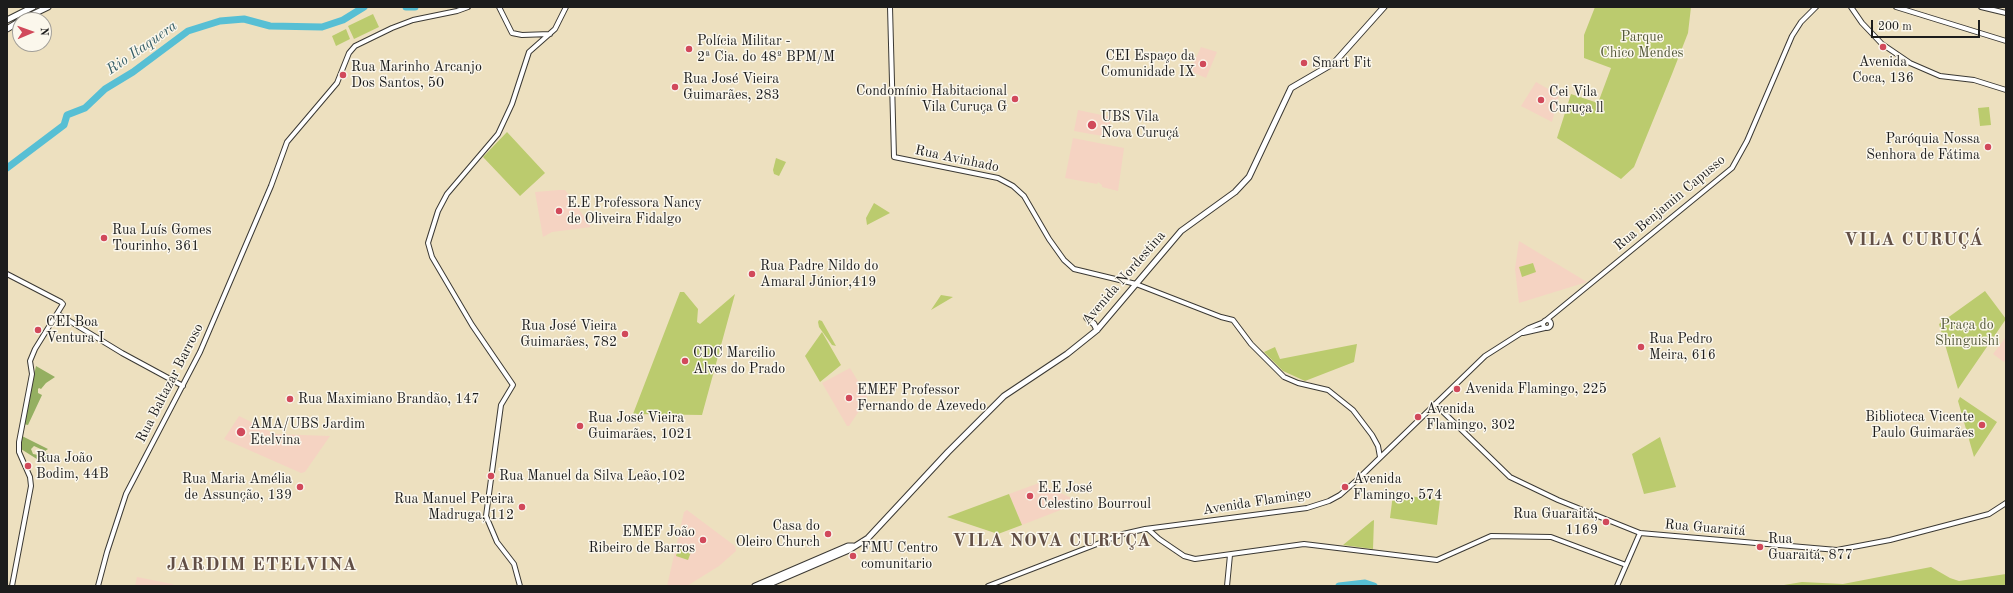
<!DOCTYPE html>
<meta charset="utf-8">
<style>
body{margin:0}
#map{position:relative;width:2013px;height:593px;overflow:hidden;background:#ede0bf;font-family:"Old Standard TT",serif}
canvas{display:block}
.frame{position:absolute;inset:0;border:8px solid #1c1c1c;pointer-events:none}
.north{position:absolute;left:12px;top:12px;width:40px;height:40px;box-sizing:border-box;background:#fbf7ec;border:1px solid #a29f99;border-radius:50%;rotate:88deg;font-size:11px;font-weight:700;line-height:16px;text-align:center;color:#1c1c1c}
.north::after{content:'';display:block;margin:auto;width:14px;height:18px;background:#d1495b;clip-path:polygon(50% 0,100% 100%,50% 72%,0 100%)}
.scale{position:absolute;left:1871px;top:20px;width:109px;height:18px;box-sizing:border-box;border:2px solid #1c1c1c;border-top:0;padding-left:5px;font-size:12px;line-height:14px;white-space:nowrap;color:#1c1c1c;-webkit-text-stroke:3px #fbf7ec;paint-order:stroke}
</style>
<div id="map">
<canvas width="2013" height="593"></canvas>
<div class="frame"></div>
<div class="north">N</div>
<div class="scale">200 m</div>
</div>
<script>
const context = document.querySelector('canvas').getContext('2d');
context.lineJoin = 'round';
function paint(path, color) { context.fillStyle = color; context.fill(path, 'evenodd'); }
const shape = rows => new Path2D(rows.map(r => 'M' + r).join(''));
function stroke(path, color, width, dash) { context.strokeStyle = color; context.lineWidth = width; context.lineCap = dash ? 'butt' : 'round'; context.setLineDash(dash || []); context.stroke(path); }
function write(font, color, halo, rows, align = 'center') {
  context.font = font + ' "Old Standard TT",serif'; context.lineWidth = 3; context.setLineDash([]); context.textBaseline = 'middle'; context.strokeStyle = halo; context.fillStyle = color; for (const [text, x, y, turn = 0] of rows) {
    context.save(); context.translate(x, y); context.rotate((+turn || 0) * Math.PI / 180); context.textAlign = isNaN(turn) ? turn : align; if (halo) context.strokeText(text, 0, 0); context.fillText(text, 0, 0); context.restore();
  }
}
const built = shape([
 [1201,47,1217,52,1206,78,1190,71],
 [1536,82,1559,95,1552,122,1521,106],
 [1078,110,1111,117,1108,137,1074,131],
 [1073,138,1124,148,1118,191,1102,187,1102,185,1098,182,1097,184,1065,178],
 [559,190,565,190,570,196,591,227,552,232,543,237,535,192],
 [1519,241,1587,282,1519,303,1515,269],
 [2005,338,2006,359,2004,362,1993,354],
 [850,368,867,396,867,399,849,426,847,426,822,383],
 [239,416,275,434,330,436,305,472,301,473,224,439],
 [1039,483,1076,500,1076,504,1022,525,1009,494],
 [687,510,735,546,736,551,719,566,687,586,667,586,684,512],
 [137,577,172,584,176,586,135,586]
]);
const green = shape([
 [1595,7,1691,7,1688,33,1672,74,1634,167,1621,179,1557,138,1571,94,1598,103,1611,68,1584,58,1584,35],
 [373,14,379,27,354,39,348,26],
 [346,29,350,39,336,46,332,36],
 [1989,107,1991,125,1980,126,1978,108],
 [507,132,545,173,520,196,483,157],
 [776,158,786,162,779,176,774,174,773,170],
 [874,203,890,213,867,225,866,218],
 [1533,263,1536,272,1522,277,1519,267],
 [1985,291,2006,319,1958,389,1939,324],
 [680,292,684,292,698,309,697,322,700,324,735,294,702,415,633,414],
 [941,295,953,297,931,310],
 [819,320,822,321,836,346,832,345,819,327,818,322],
 [822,332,841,365,820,382,805,356],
 [1357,344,1354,362,1305,381,1283,371,1264,352,1275,347,1280,359],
 [1960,397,1997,422,1974,457,1958,401],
 [1660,437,1676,487,1644,494,1632,454],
 [1009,494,1022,525,998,534,947,517],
 [1393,494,1440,500,1437,525,1390,518],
 [1374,520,1373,549,1343,545,1372,521],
 [678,548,691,552,688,560,676,556],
 [1931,567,1950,578,1959,581,2006,574,2006,586,1778,586,1802,582,1843,584]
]);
const forest = shape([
 [36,366,55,377,46,383,41,389,39,388,38,389,38,393,42,395,28,425,23,424],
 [22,436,48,449,45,451,34,446,31,449,33,454,38,455,48,453,45,461,40,461,21,449]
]);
const river = shape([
 [406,7,415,7],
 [7,168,64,125,67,115,85,108,105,89,133,72,188,31,220,21,244,19,270,26,322,27,343,20,364,7],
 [1339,586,1365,583,1374,586]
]);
const minor = shape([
 [499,7,512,33,522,35,550,34],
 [890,7,894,157,998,178,1013,186,1024,196,1049,239,1064,260,1074,269,1136,284,1221,317,1233,320,1251,344,1284,377,1298,383,1328,390,1353,410,1372,435,1378,446,1380,457],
 [1851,7,1862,23,1882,44,1910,63,1940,76,1974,80,2006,90],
 [1896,7,2006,41],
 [1981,7,2006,13],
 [7,274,61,302,63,304,35,349,30,361,32,374,19,442,19,452,30,477,31,486,12,586],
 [58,314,122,353,183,386],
 '1543 324a4 4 0 1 1 8 0a4 4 0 1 1-8 0Z',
 [1545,321,1732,168,1747,141,1792,36,1801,22,1816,7],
 [1523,333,1545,328],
 [1435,404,1510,477,1558,500,1640,533,1837,550,1890,540,1989,514,2006,503],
 [1148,529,1159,539,1184,556,1195,559,1304,544,1437,560,1491,536,1551,537,1626,565],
 [98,586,107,552,126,494,200,352,271,186,287,142,337,83,349,53,355,46,392,28,413,20,457,11,468,7],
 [520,586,514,564,497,542,486,516,501,405,513,385,472,325,432,257,428,243,438,211,447,194,498,134,512,104,529,52,555,29,566,7],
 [988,586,1123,534,1145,529,1307,508,1329,501,1340,495,1357,480,1485,356,1529,328,1544,322],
 [1227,586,1230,555],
 [1617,586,1640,533]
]);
const major = shape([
 [7,20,33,7],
 [21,20,48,7],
 [7,29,20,21],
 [1087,318,1094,324,1097,330],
 [755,586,848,546,853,546],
 [765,586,849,550,868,538,948,452,1004,396,1067,354,1097,330,1181,231,1235,192,1249,177,1291,88,1334,63,1384,7]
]);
const markers = [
 [1883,47,4,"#d1495b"],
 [689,49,4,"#d1495b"],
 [1304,63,4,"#d1495b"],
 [1203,64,4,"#d1495b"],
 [343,75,4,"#d1495b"],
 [675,87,4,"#d1495b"],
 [1015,99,4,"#d1495b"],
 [1541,100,4,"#d1495b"],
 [1092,125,5,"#d1495b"],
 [1988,147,4,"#d1495b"],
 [559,211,4,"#d1495b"],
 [104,238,4,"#d1495b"],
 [752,274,4,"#d1495b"],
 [38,330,4,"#d1495b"],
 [625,334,4,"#d1495b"],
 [1641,347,4,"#d1495b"],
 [685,361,4,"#d1495b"],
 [1457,389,4,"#d1495b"],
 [849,398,4,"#d1495b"],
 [290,399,4,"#d1495b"],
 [1418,417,4,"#d1495b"],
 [1982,425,4,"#d1495b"],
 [580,426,4,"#d1495b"],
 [241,432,5,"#d1495b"],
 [28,466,4,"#d1495b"],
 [491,476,4,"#d1495b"],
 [300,487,4,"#d1495b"],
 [1345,487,4,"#d1495b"],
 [1030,496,4,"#d1495b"],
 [522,507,4,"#d1495b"],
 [1606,522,4,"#d1495b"],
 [828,534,4,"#d1495b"],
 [703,540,4,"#d1495b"],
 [1760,547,4,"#d1495b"],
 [853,556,4,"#d1495b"]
];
const parkNames = [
 ["Parque",1642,37],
 ["Chico Mendes",1642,53],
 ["Praça do",1967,325],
 ["Shinguishi",1967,341]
];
const poiNames = [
 ["Polícia Militar -",697,41],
 ["2ª Cia. do 48º BPM/M",697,57],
 ["CEI Espaço da",1195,56,"right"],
 ["Comunidade IX",1195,72,"right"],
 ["Avenida",1883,62,"center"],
 ["Coca, 136",1883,78,"center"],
 ["Smart Fit",1312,63],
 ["Rua Marinho Arcanjo",351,67],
 ["Dos Santos, 50",351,83],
 ["Rua José Vieira",683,79],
 ["Guimarães, 283",683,95],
 ["Condomínio Habitacional",1007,91,"right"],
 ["Vila Curuça G",1007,107,"right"],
 ["Cei Vila",1549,92],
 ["Curuça ll",1549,108],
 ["UBS Vila",1101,117],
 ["Nova Curuçá",1101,133],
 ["Paróquia Nossa",1980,139,"right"],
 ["Senhora de Fátima",1980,155,"right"],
 ["E.E Professora Nancy",567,203],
 ["de Oliveira Fidalgo",567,219],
 ["Rua Luís Gomes",112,230],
 ["Tourinho, 361",112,246],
 ["Rua Padre Nildo do",760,266],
 ["Amaral Júnior,419",760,282],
 ["CEI Boa",46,322],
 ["Ventura I",46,338],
 ["Rua José Vieira",617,326,"right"],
 ["Guimarães, 782",617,342,"right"],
 ["Rua Pedro",1649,339],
 ["Meira, 616",1649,355],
 ["CDC Marcilio",693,353],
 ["Alves do Prado",693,369],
 ["Avenida Flamingo, 225",1465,389],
 ["EMEF Professor",857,390],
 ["Fernando de Azevedo",857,406],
 ["Rua Maximiano Brandão, 147",298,399],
 ["Avenida",1426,409],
 ["Flamingo, 302",1426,425],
 ["Biblioteca Vicente",1974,417,"right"],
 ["Paulo Guimarães",1974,433,"right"],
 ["Rua José Vieira",588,418],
 ["Guimarães, 1021",588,434],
 ["AMA/UBS Jardim",250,424],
 ["Etelvina",250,440],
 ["Rua João",36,458],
 ["Bodim, 44B",36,474],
 ["Rua Manuel da Silva Leão,102",499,476],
 ["Rua Maria Amélia",292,479,"right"],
 ["de Assunção, 139",292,495,"right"],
 ["Avenida",1353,479],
 ["Flamingo, 574",1353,495],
 ["E.E José",1038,488],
 ["Celestino Bourroul",1038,504],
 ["Rua Manuel Pereira",514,499,"right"],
 ["Madruga, 112",514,515,"right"],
 ["Rua Guaraitá,",1598,514,"right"],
 ["1169",1598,530,"right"],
 ["Casa do",820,526,"right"],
 ["Oleiro Church",820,542,"right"],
 ["EMEF João",695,532,"right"],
 ["Ribeiro de Barros",695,548,"right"],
 ["Rua",1768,539],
 ["Guaraitá, 877",1768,555],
 ["FMU Centro",861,548],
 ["comunitario",861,564]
];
const streetNames = [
 ["Rua Avinhado",957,159,12],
 ["Rua Benjamin Capusso",1670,203,-40],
 ["Avenida Nordestina",1124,278,-49],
 ["Rua Baltazar Barroso",170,383,-63],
 ["Avenida Flamingo",1257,502,-9],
 ["Rua Guaraitá",1705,528,5]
];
const waterNames = [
 ["Rio Itaquera",142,48,-35]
];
const districtNames = [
 ["VILA CURUÇÁ",1914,240],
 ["VILA NOVA CURUÇA",1052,541],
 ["JARDIM ETELVINA",262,565]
];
paint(built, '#f5d3c2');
paint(green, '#bbcb6e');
paint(forest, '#94af61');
stroke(river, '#57bfd4', 7);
stroke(minor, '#3b3934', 6);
stroke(major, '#3b3934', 7);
stroke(minor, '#fff', 4);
stroke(major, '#fff', 5);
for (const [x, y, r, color] of markers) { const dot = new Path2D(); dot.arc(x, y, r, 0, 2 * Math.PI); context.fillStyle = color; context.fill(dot); stroke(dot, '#fbf7ec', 1.5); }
write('14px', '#545939', '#fbf7ec', parkNames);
write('14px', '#1c1c1c', '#fbf7ec', poiNames, 'left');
write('14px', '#1c1c1c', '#fbf7ec', streetNames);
write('italic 15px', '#345d66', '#fbf7ec', waterNames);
context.letterSpacing = '1px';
write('bold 18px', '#614e45', '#fbf7ec', districtNames);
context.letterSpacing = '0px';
</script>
